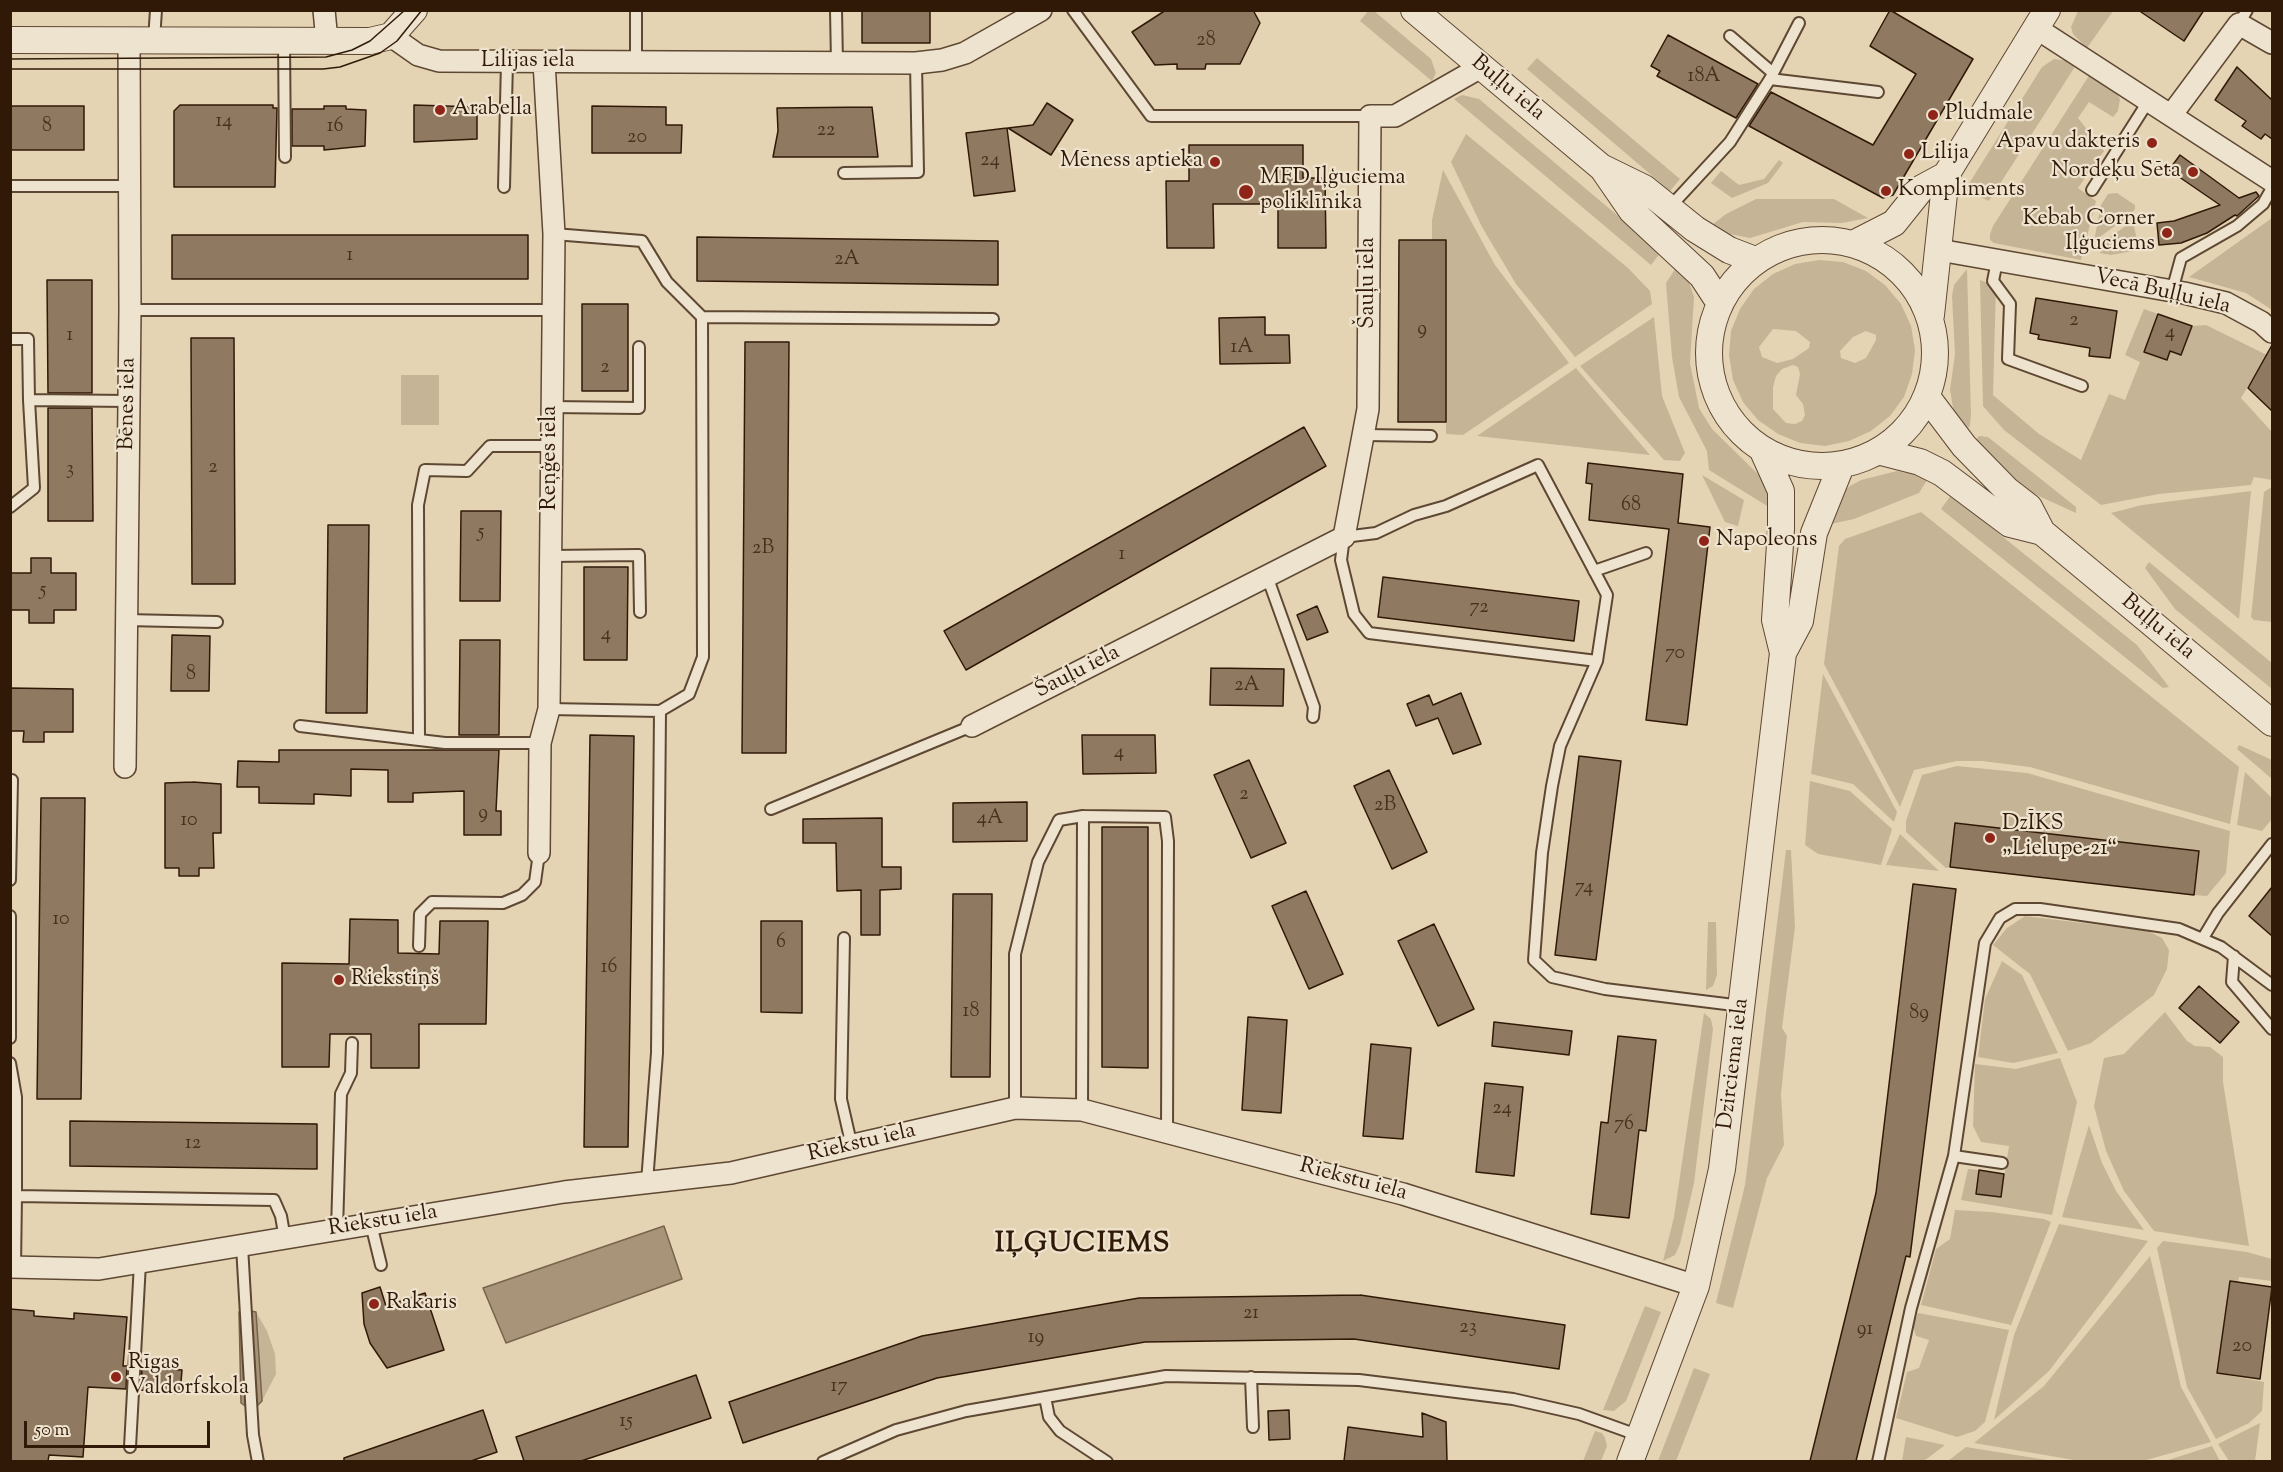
<!DOCTYPE html>
<meta charset="utf-8">
<style>
body{margin:0}
#map{position:relative;width:2283px;height:1472px;overflow:hidden;background:#e5d4b3;font-family:"Sorts Mill Goudy",serif}
canvas{display:block}
.frame{position:absolute;inset:0;border:12px solid #311908;pointer-events:none}
.scale{position:absolute;left:24px;top:1421px;width:186px;height:27px;box-sizing:border-box;border:3px solid #311908;border-top:0;padding-left:8px;font-size:18px;line-height:21px;white-space:nowrap;color:#311908;-webkit-text-stroke:4px #eee3ce;paint-order:stroke}
</style>
<div id="map">
<canvas width="2283" height="1472"></canvas>
<div class="frame"></div>
<div class="scale">50 m</div>
</div>
<script>
const context = document.querySelector('canvas').getContext('2d');
context.lineJoin = 'round';
function paint(path, color) { context.fillStyle = color; context.fill(path, 'evenodd'); }
const shape = rows => new Path2D(rows.map(r => 'M' + r).join(''));
function stroke(path, color, width, dash) { context.strokeStyle = color; context.lineWidth = width; context.lineCap = dash ? 'butt' : 'round'; context.setLineDash(dash || []); context.stroke(path); }
function write(font, color, halo, rows, align = 'center') {
  context.font = font + ' "Sorts Mill Goudy",serif'; context.lineWidth = 4.5; context.setLineDash([]); context.textBaseline = 'middle'; context.strokeStyle = halo; context.fillStyle = color; for (const [text, x, y, turn = 0] of rows) {
    context.save(); context.translate(x, y); context.rotate((+turn || 0) * Math.PI / 180); context.textAlign = isNaN(turn) ? turn : align; if (halo) context.strokeText(text, 0, 0); context.fillText(text, 0, 0); context.restore();
  }
}
const green = shape([
 [1369,10,1374,11,1431,59,1436,73,1432,81,1360,21],
 [2078,11,2113,11,2087,48,2073,34,2071,27],
 [1537,58,1680,179,1670,191,1527,69],
 [2054,59,2069,61,2076,65,1989,201,1965,190,2042,67],
 [2090,74,2115,91,2120,99,2118,111,2113,117,2089,102,2078,118,2104,151,2078,188,2096,201,2081,260,1994,243,1990,240,1990,234,1993,226],
 [1462,95,1479,99,1661,252,1651,265,1454,99],
 [1466,134,1628,268,1650,291,1652,304,1575,357,1516,284,1482,227,1451,162],
 [1779,160,1783,163,1768,183,1732,198,1711,183,1721,171,1739,185,1764,179],
 [1443,170,1495,265,1569,363,1463,435,1446,434,1446,240,1432,240,1432,220],
 [2117,193,2135,205,2135,209,2129,216,2094,241,2101,205,2108,194],
 [1756,199,1834,199,1868,218,1842,223,1803,222,1750,238,1725,233,1712,225,1726,214],
 [2272,218,2272,310,2246,293,2189,277],
 [2133,221,2139,250,2111,255,2100,253,2104,241],
 [1819,260,1843,262,1866,271,1885,285,1901,304,1911,326,1915,350,1912,374,1904,397,1890,416,1871,431,1849,441,1825,446,1800,443,1778,434,1758,420,1743,402,1733,380,1729,355,1731,331,1740,309,1754,289,1773,274,1795,264],
 [1773,329,1796,331,1810,342,1809,348,1793,359,1777,363,1762,357,1759,347],
 [1866,331,1876,335,1876,340,1866,358,1855,363,1841,358,1840,351,1853,337],
 [1793,365,1798,367,1800,374,1796,395,1803,404,1805,415,1802,421,1795,424,1786,423,1773,409,1773,387,1776,376,1782,369],
 [1677,266,1689,282,1694,297,1690,363,1699,408,1712,429,1763,479,1770,492,1772,509,1709,470,1707,451,1679,397,1672,357,1666,283],
 [1967,269,1971,415,1970,425,1965,434,1955,419,1950,390,1955,354,1952,296,1954,285],
 [1980,280,1996,286,1993,395,2039,434,2081,460,2109,394,2125,400,2140,362,2125,355,2144,309,2158,314,2148,342,2167,360,2170,351,2181,354,2192,326,2206,325,2267,355,2241,398,2272,432,2272,480,2254,477,2251,485,2159,494,2101,505,2004,430,1983,406],
 [1654,317,1662,396,1685,453,1680,461,1664,460,1580,366],
 [1576,368,1650,455,1477,436],
 [401,375,439,375,439,425,401,425],
 [1979,436,1988,437,2076,507,2076,513,2030,492,1973,443],
 [1897,471,1929,477,1919,493,1854,519,1826,525,1836,498,1850,486,1861,480],
 [1702,475,1744,500,1738,526,1725,522],
 [2270,488,2272,489,2272,622,2254,620,2251,617,2264,492],
 [2251,491,2239,619,2111,513,2142,505],
 [1951,495,2137,645,2169,687,2163,688,1941,509],
 [1921,512,2239,767,2230,824,2030,767,1982,761,1957,761,1914,770,1900,807,1824,664,1839,546,1845,539],
 [2149,562,2272,663,2272,689,2175,609,2145,568],
 [1823,674,1897,812,1894,822,1853,784,1811,774],
 [2239,745,2272,760,2272,779,2237,749],
 [1957,766,2027,773,2230,831,2226,873,2207,896,2194,895,2199,851,1955,823,1950,867,1946,868,1906,832,1906,821,1922,775],
 [2245,772,2272,798,2272,819,2262,831,2237,825],
 [1810,781,1850,791,1892,829,1881,865,1818,854,1805,845],
 [1900,834,1939,871,1886,865],
 [1786,850,1791,850,1795,927,1782,1028,1787,1036,1781,1094,1784,1145,1767,1178,1733,1308,1716,1303,1745,1185],
 [2025,916,2148,931,2162,938,2169,950,2167,969,2154,995,2091,1043,2068,1051,2030,974,1993,945,2007,928],
 [1708,922,1716,922,1717,975,1713,986,1706,990],
 [2002,961,2022,975,2058,1053,2013,1063,1978,1057,1985,999],
 [2165,1012,2187,1041,2195,1046,2210,1047,2223,1057,2223,1082,2249,1246,2154,1231,2124,1191,2106,1151,2094,1106,2104,1058,2124,1054],
 [1704,1013,1711,1019,1713,1029,1694,1183,1680,1244,1675,1255,1663,1261,1674,1217],
 [2060,1058,2077,1102,2052,1215,1961,1200,1968,1169,1979,1170,2001,1197,2009,1146,1981,1142,1973,1126,1975,1064,2016,1069],
 [2089,1125,2102,1163,2116,1191,2144,1230,2062,1217],
 [1955,1210,1991,1212,2044,1219,2051,1222,2011,1325,1921,1305,1936,1249,1950,1239],
 [2059,1224,2148,1241,2049,1371,1994,1420,2014,1335],
 [2163,1241,2247,1252,2272,1259,2272,1281,2239,1277,2238,1283,2230,1282,2217,1373,2264,1382,2262,1411,2249,1423,2216,1439,2187,1387,2157,1248],
 [2150,1256,2181,1387,2211,1442,2139,1462,2080,1461,1974,1443,2044,1386],
 [1645,1306,1661,1312,1626,1401,1614,1411,1603,1410],
 [256,1312,267,1331,275,1354,276,1374,262,1401],
 [1918,1313,2009,1330,1985,1422,1975,1431,1957,1437,1896,1418,1907,1372,1919,1368,1929,1340,1916,1336,1913,1326],
 [1694,1368,1710,1374,1676,1461,1658,1461],
 [2260,1423,2255,1461,2229,1461,2218,1444],
 [1595,1431,1602,1433,1605,1438,1607,1446,1601,1461,1583,1461],
 [1906,1437,1945,1445,1924,1461,1902,1461],
 [2212,1446,2220,1461,2165,1461],
 [1966,1447,2053,1461,1948,1461]
]);
const water = shape([
 [664,1226,682,1279,506,1343,483,1288,664,1226],
 [246,1310,256,1312,262,1401,252,1411,241,1403,239,1312,246,1310]
]);
const building = shape([
 [862,10,930,10,930,43,862,43,862,10],
 [1166,10,1253,10,1260,23,1240,64,1206,64,1205,69,1177,69,1177,64,1155,65,1132,32,1166,10],
 [1890,10,1973,59,1893,195,1883,198,1749,126,1771,92,1873,145,1916,74,1870,46,1890,10],
 [2138,10,2204,10,2184,41,2138,10],
 [1668,35,1758,84,1736,118,1657,76,1660,71,1651,66,1668,35],
 [2237,67,2272,100,2272,139,2265,134,2261,139,2242,126,2246,121,2215,100,2237,67],
 [1047,103,1073,120,1051,155,1008,128,1033,125,1047,103],
 [180,105,273,105,273,108,277,108,275,187,174,187,174,111,180,105],
 [414,105,477,107,477,139,414,142,414,105],
 [10,106,84,106,84,150,10,150,10,106],
 [324,106,346,106,346,109,366,110,365,146,324,150,324,146,292,146,292,109,324,109,324,106],
 [592,106,666,107,666,125,682,125,681,153,592,153,592,106],
 [872,107,878,157,773,157,778,131,777,108,872,107],
 [1007,128,1015,191,974,196,966,133,1007,128],
 [1189,145,1303,145,1303,178,1325,178,1326,248,1278,248,1278,204,1213,204,1214,248,1167,248,1166,181,1189,181,1189,145],
 [2180,155,2239,198,2256,192,2259,196,2237,216,2235,215,2207,233,2181,243,2159,245,2157,223,2174,221,2220,205,2169,170,2180,155],
 [172,235,528,235,528,279,172,279,172,235],
 [697,237,998,241,998,285,697,281,697,237],
 [1399,240,1446,240,1446,422,1398,422,1399,240],
 [47,280,92,280,92,393,48,393,47,280],
 [2036,298,2117,311,2110,358,2089,356,2090,348,2038,339,2039,335,2030,333,2036,298],
 [582,304,628,304,628,391,582,391,582,304],
 [2158,314,2192,326,2181,355,2170,351,2167,360,2144,352,2158,314],
 [1265,317,1265,335,1289,335,1290,363,1220,364,1219,318,1265,317],
 [191,338,234,338,235,584,192,584,191,338],
 [745,342,789,342,786,753,742,753,745,342],
 [2272,345,2272,411,2248,388,2272,345],
 [48,408,92,408,93,521,48,521,48,408],
 [1304,427,1326,466,966,670,944,631,1304,427],
 [1588,463,1683,474,1678,523,1710,527,1687,725,1646,720,1669,529,1589,520,1592,484,1586,483,1588,463],
 [461,511,501,511,500,601,460,601,461,511],
 [328,525,369,525,367,713,326,713,328,525],
 [31,558,51,558,51,573,76,573,76,610,54,610,54,623,29,623,29,610,10,610,10,573,31,573,31,558],
 [584,567,628,567,627,660,584,660,584,567],
 [1383,577,1579,601,1574,641,1378,617,1383,577],
 [1317,606,1328,632,1307,640,1297,615,1317,606],
 [172,635,210,636,209,691,171,691,172,635],
 [460,640,500,640,499,735,459,735,460,640],
 [1211,668,1284,669,1283,706,1210,705,1211,668],
 [10,688,73,689,73,732,44,732,44,742,23,742,24,731,10,731,10,688],
 [1461,693,1481,744,1453,754,1438,718,1416,726,1407,704,1429,695,1433,705,1461,693],
 [590,735,634,736,628,1147,584,1147,590,735],
 [1082,735,1155,735,1156,773,1083,774,1082,735],
 [279,750,499,750,496,811,501,811,501,835,464,835,464,791,413,793,413,802,388,802,388,770,351,769,351,796,314,794,314,804,259,803,259,787,237,787,238,761,279,762,279,750],
 [1579,756,1621,761,1596,960,1555,955,1579,756],
 [1249,760,1286,843,1251,858,1214,775,1249,760],
 [1389,770,1427,852,1392,869,1354,786,1389,770],
 [193,782,221,784,221,833,213,833,214,868,199,868,199,876,179,876,179,868,165,868,165,783,193,782],
 [41,798,85,798,81,1099,37,1099,41,798],
 [1027,802,1027,841,953,842,953,803,1027,802],
 [882,818,882,867,901,867,901,889,880,890,880,935,861,935,861,890,837,891,836,843,803,843,803,819,882,818],
 [1955,823,2199,851,2194,895,1950,867,1955,823],
 [1102,827,1148,827,1148,1068,1102,1067,1102,827],
 [1913,884,1956,889,1910,1257,1906,1256,1856,1461,1810,1461,1876,1193,1913,884],
 [2272,887,2272,936,2249,916,2272,887],
 [1306,891,1343,974,1309,989,1272,906,1306,891],
 [953,894,992,894,990,1077,951,1077,953,894],
 [350,919,398,920,398,953,439,954,440,921,488,921,486,1024,419,1024,419,1068,371,1068,371,1034,330,1034,329,1067,282,1067,282,963,349,964,350,919],
 [761,921,802,921,802,1013,761,1012,761,921],
 [1434,924,1474,1009,1438,1026,1398,941,1434,924],
 [2199,986,2239,1022,2220,1043,2179,1008,2199,986],
 [1248,1017,1287,1020,1281,1113,1242,1110,1248,1017],
 [1494,1022,1572,1031,1569,1055,1492,1046,1494,1022],
 [1618,1036,1656,1040,1646,1131,1639,1130,1629,1218,1591,1214,1601,1122,1608,1123,1618,1036],
 [1371,1044,1411,1048,1403,1139,1363,1136,1371,1044],
 [1485,1083,1523,1087,1514,1176,1476,1172,1485,1083],
 [70,1121,317,1124,317,1169,70,1166,70,1121],
 [1979,1170,2004,1174,2001,1197,1976,1194,1979,1170],
 [2230,1281,2272,1287,2260,1379,2217,1373,2230,1281],
 [380,1287,386,1306,425,1293,444,1350,387,1368,370,1343,364,1324,362,1293,380,1287],
 [1360,1295,1565,1325,1559,1369,1354,1339,1145,1342,937,1378,743,1443,729,1402,922,1336,1139,1298,1360,1295],
 [10,1309,34,1311,34,1316,74,1319,74,1313,127,1317,123,1366,127,1366,126,1389,88,1387,83,1457,49,1455,48,1461,10,1461,10,1309],
 [142,1367,182,1370,180,1394,141,1390,142,1367],
 [696,1375,711,1418,581,1461,524,1461,516,1437,696,1375],
 [483,1410,497,1452,471,1461,344,1461,344,1458,483,1410],
 [1289,1410,1290,1439,1269,1440,1268,1411,1289,1410],
 [1422,1413,1446,1422,1447,1461,1344,1461,1348,1427,1423,1437,1422,1413]
]);
const service = shape([
 [636,10,636,62],
 [836,10,837,63],
 [1073,10,1151,116,1370,116],
 [2239,24,2247,10],
 [1730,36,1773,73],
 [154,40,156,10],
 [284,40,285,157],
 [1770,79,1878,92],
 [844,173,918,172,916,63],
 [10,186,130,186],
 [504,187,507,62],
 [2092,190,2149,100],
 [1669,208,1730,142,1770,79,1799,23],
 [554,234,642,241,667,282,702,317,993,319],
 [1997,261,1993,281,2010,304,2008,359,2082,386],
 [2172,291,2181,258,2237,226,2263,204,2272,188],
 [130,310,552,310],
 [10,339,28,339,29,400,129,401],
 [551,407,639,408,639,347],
 [1365,435,1431,436],
 [10,507,34,488,29,400],
 [550,556,639,555,640,612],
 [1594,571,1646,553],
 [1267,576,1314,707,1313,717],
 [126,620,217,622],
 [1597,661,1369,633,1354,614,1341,560,1344,537,1376,533,1414,515,1446,506,1538,465,1607,595,1597,661,1560,746,1552,786,1542,853,1534,960,1552,977,1605,989,1742,1006],
 [549,709,660,711,689,694,703,657,702,317],
 [300,726,445,743,540,743],
 [419,740,418,505,425,470,467,471,490,446,551,446],
 [771,809,972,726],
 [10,880,12,780],
 [10,916,10,1038],
 [844,938,841,1099,852,1147],
 [2203,938,2218,913,2272,844],
 [419,946,420,914,432,902,503,903,522,895,535,882,539,853],
 [2234,956,2232,982,2272,1029],
 [10,1063,16,1097,16,1196],
 [1015,1108,1015,954,1038,862,1059,820,1083,816],
 [1082,1110,1083,816,1165,817,1168,841,1167,1133],
 [1954,1156,2002,1163],
 [647,1182,657,1053,660,711],
 [371,1224,381,1265],
 [337,1230,341,1094,351,1073,352,1043],
 [242,1246,253,1435,258,1462],
 [15,1267,16,1196,274,1200,281,1216,285,1239],
 [1251,1377,1253,1427],
 [1045,1397,1049,1417,1060,1431,1107,1462],
 [130,1447,140,1263],
 [823,1462,896,1430,966,1411,1166,1376,1359,1380,1513,1399,1579,1414,1640,1436],
 [1878,1462,1911,1308,1954,1156,1985,943,2000,918,2015,909,2040,909,2179,929,2221,947,2272,985]
]);
const minor = shape([
 [324,10,327,41],
 [2036,28,2272,181],
 [391,36,418,55,439,61,916,63,942,60,965,53,1041,10],
 [2172,114,2239,24,2272,43],
 [1939,250,2184,293,2226,303,2261,322,2272,332],
 [972,726,1344,537,1368,409,1370,116,1395,116,1481,67],
 [125,767,130,310,129,40],
 [539,853,540,743,549,709,554,234,544,62],
 [10,1267,99,1269,564,1192,731,1173,1015,1108,1082,1110,1310,1170,1403,1194,1696,1286]
]);
const tertiary = shape([
 [1414,10,1601,167,1644,188,1695,229,1729,250,1755,260],
 [10,40,370,41,391,36,414,10],
 [1603,169,1632,211,1702,276,1719,302],
 '1709 353a113 113 0 1 1 226 0a113 113 0 1 1-226 0Z',
 [1853,244,1894,223,1922,188,1946,175],
 [1931,315,1946,175,2047,10],
 [1927,397,1964,446,2007,490,2029,507,2042,532,2272,723],
 [1881,452,1920,462,1942,473,2010,524,2042,532],
 [1783,653,1800,621,1814,533,1841,466],
 [1630,1462,1696,1286,1722,1169,1783,653,1775,620,1781,529,1781,491,1763,451]
]);
const tram = shape([
 [10,59,326,57,352,50,370,41,405,10],
 [10,69,323,69,340,67,380,53,397,41,422,10]
]);
const markers = [
 [440,110,6,"#8f2418"],
 [1933,115,6,"#8f2418"],
 [2152,143,6,"#8f2418"],
 [1909,154,6,"#8f2418"],
 [1215,162,6,"#8f2418"],
 [2193,172,6,"#8f2418"],
 [1886,191,6,"#8f2418"],
 [1246,192,8,"#8f2418"],
 [2167,233,6,"#8f2418"],
 [1704,541,6,"#8f2418"],
 [1990,838,6,"#8f2418"],
 [339,980,6,"#8f2418"],
 [374,1304,6,"#8f2418"],
 [116,1377,6,"#8f2418"]
];
const numberNames = [
 ["28",1206,42],
 ["18A",1704,78],
 ["14",224,123],
 ["8",47,128],
 ["16",335,128],
 ["22",826,132],
 ["20",637,139],
 ["24",990,162],
 ["1",350,257],
 ["2A",847,261],
 ["2",2074,322],
 ["9",1422,331],
 ["4",2170,334],
 ["1",70,337],
 ["1A",1242,349],
 ["2",605,369],
 ["2",213,469],
 ["3",70,471],
 ["68",1631,507],
 ["5",481,534],
 ["2B",763,550],
 ["1",1122,556],
 ["5",43,592],
 ["72",1479,609],
 ["4",606,636],
 ["70",1675,655],
 ["8",191,676],
 ["2A",1247,687],
 ["4",1119,754],
 ["2",1244,796],
 ["2B",1385,807],
 ["9",483,815],
 ["4A",990,820],
 ["10",189,822],
 ["74",1584,889],
 ["10",61,921],
 ["6",781,944],
 ["16",609,969],
 ["18",971,1013],
 ["89",1919,1015],
 ["24",1502,1110],
 ["76",1624,1126],
 ["12",193,1145],
 ["21",1251,1315],
 ["23",1468,1329],
 ["91",1865,1331],
 ["19",1036,1339],
 ["20",2242,1348],
 ["17",839,1388],
 ["15",626,1423]
];
const streetNames = [
 ["Lilijas iela",528,62],
 ["Buļļu iela",1507,89,40],
 ["Šauļu iela",1369,283,-90],
 ["Vecā Buļļu iela",2162,293,13],
 ["Bēnes iela",129,404,-89],
 ["Reņģes iela",551,458,-90],
 ["Buļļu iela",2157,628,40],
 ["Šauļu iela",1078,673,-27],
 ["Dzirciema iela",1735,1064,-83],
 ["Riekstu iela",862,1144,-13],
 ["Riekstu iela",1353,1181,15],
 ["Riekstu iela",383,1222,-9]
];
const poiNames = [
 ["Arabella",452,110],
 ["Pludmale",1945,115],
 ["Apavu dakteris",2140,143,"right"],
 ["Lilija",1921,154],
 ["Mēness aptieka",1203,162,"right"],
 ["Nordeķu Sēta",2181,172,"right"],
 ["MFD Iļģuciema",1260,179],
 ["poliklīnika",1260,204],
 ["Kompliments",1898,191],
 ["Kebab Corner",2155,220,"right"],
 ["Iļģuciems",2155,245,"right"],
 ["Napoleons",1716,541],
 ["DzĪKS",2002,825],
 ["„Lielupe-21“",2002,850],
 ["Riekstiņš",351,980],
 ["Rakaris",386,1304],
 ["Rīgas",128,1364],
 ["Valdorfskola",128,1389]
];
const districtNames = [
 ["IĻĢUCIEMS",1083,1246]
];
paint(green, '#c6b496');
paint(water, '#a89479');
stroke(water, '#78634c', 1.5);
paint(building, '#8f7a61');
stroke(building, '#311908', 1.5);
stroke(service, '#5e4833', 14);
stroke(minor, '#5e4833', 24);
stroke(tertiary, '#5e4833', 28);
stroke(service, '#eee3ce', 10);
stroke(minor, '#eee3ce', 21);
stroke(tertiary, '#eee3ce', 26);
stroke(tram, '#311908', 1.5);
for (const [x, y, r, color] of markers) { const dot = new Path2D(); dot.arc(x, y, r, 0, 2 * Math.PI); context.fillStyle = color; context.fill(dot); stroke(dot, '#eee3ce', 2); }
write('20px', '#48311e', null, numberNames);
write('22px', '#311908', '#eee3ce', streetNames);
write('22px', '#311908', '#eee3ce', poiNames, 'left');
context.letterSpacing = '1.5px';
write('bold 28px', '#311908', '#eee3ce', districtNames);
context.letterSpacing = '0px';
</script>
